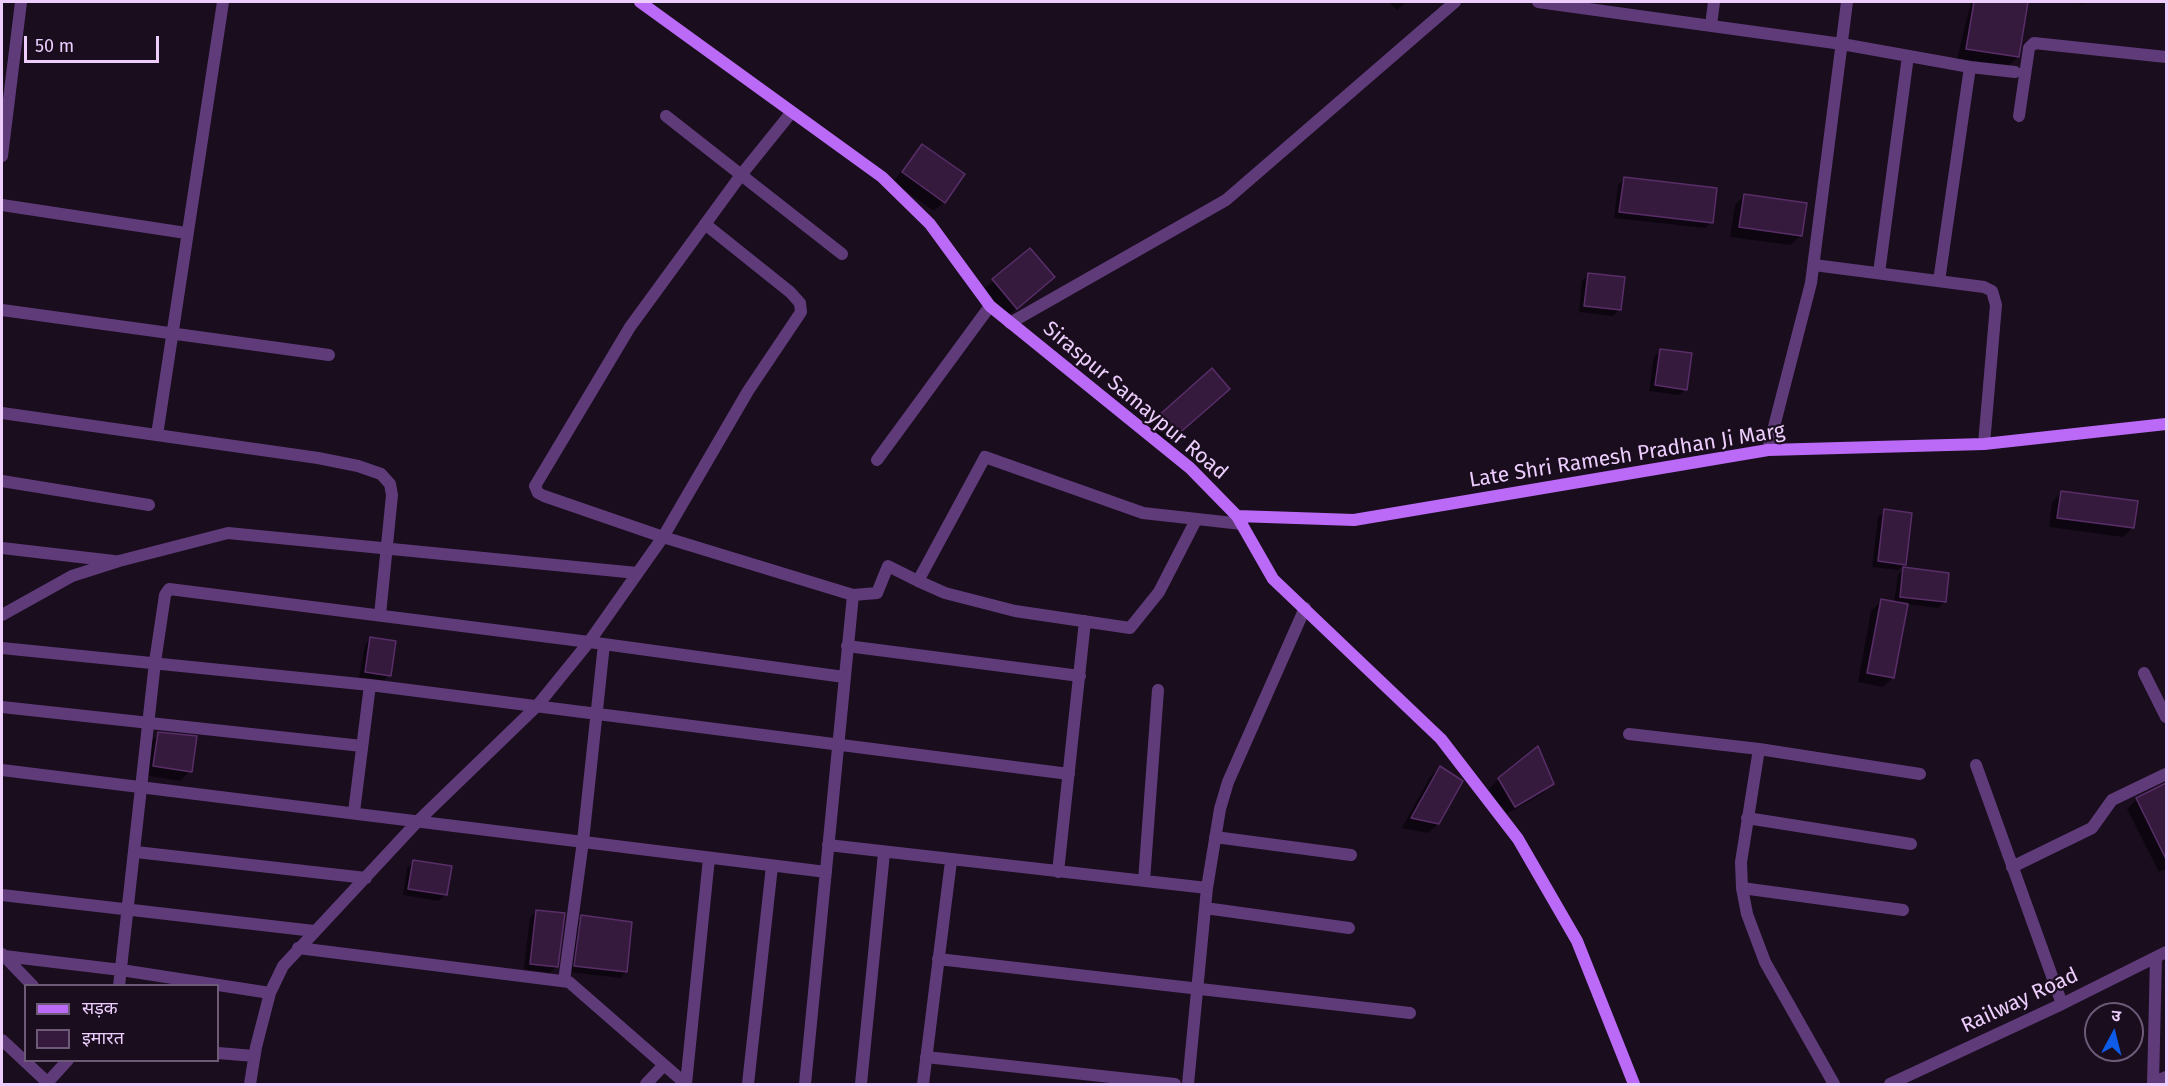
<!DOCTYPE html>
<meta charset="utf-8">
<style>
body{margin:0}
#map{position:relative;width:2168px;height:1086px;overflow:hidden;background:#190d1e;font-family:"Fira Sans","Noto Sans Devanagari",sans-serif}
canvas{display:block}
.frame{position:absolute;inset:0;border:3px solid #eccdfc;pointer-events:none}
.legend{position:absolute;left:24px;top:984px;width:195px;height:78px;box-sizing:border-box;background:#190d1e;border:2px solid #6d5a77;margin:0;padding:8px 10px;list-style:none;font-size:18px;color:#eccdfc}
.legend li{display:flex;align-items:center;gap:12px;height:30px}
.legend b{width:30px;border:2px solid #6d5a77}
.north{position:absolute;left:2084px;top:1002px;width:60px;height:60px;box-sizing:border-box;background:#190d1e;border:2px solid #6d5a77;border-radius:50%;rotate:7deg;font-size:16px;font-weight:700;line-height:24px;text-align:center;color:#eccdfc}
.north::after{content:'';display:block;margin:auto;width:21px;height:27px;background:#0e5be8;clip-path:polygon(50% 0,100% 100%,50% 72%,0 100%)}
.scale{position:absolute;left:24px;top:36px;width:135px;height:27px;box-sizing:border-box;border:3px solid #eccdfc;border-top:0;padding-left:8px;font-size:18px;line-height:21px;white-space:nowrap;color:#eccdfc;-webkit-text-stroke:4px #190d1e;paint-order:stroke}
</style>
<div id="map">
<canvas width="2168" height="1086"></canvas>
<div class="frame"></div>
<ul class="legend">
<li><b style="height:8px;background:#ba6af6"></b>सड़क</li>
<li><b style="height:16px;background:#351a3e"></b>इमारत</li>
</ul>
<div class="north">उ</div>
<div class="scale">50 m</div>
</div>
<script>
const context = document.querySelector('canvas').getContext('2d');
context.lineJoin = 'round';
function paint(path, color) { context.fillStyle = color; context.fill(path, 'evenodd'); }
const shape = rows => new Path2D(rows.map(r => 'M' + r).join(''));
function stroke(path, color, width, dash) { context.strokeStyle = color; context.lineWidth = width; context.lineCap = dash ? 'butt' : 'round'; context.setLineDash(dash || []); context.stroke(path); }
function write(font, color, halo, rows, align = 'center') {
  context.font = font + ' "Fira Sans",sans-serif'; context.lineWidth = 4.5; context.setLineDash([]); context.textBaseline = 'middle'; context.strokeStyle = halo; context.fillStyle = color; for (const [text, x, y, turn = 0] of rows) {
    context.save(); context.translate(x, y); context.rotate((+turn || 0) * Math.PI / 180); context.textAlign = isNaN(turn) ? turn : align; if (halo) context.strokeText(text, 0, 0); context.fillText(text, 0, 0); context.restore();
  }
}
const shadow = shape([
 [1389,2,1406,2,1397,10],
 [1971,2,2029,2,2025,11,2018,57,2008,66,1957,59],
 [2068,2,2087,2,2084,4],
 [922,145,944,202,934,211,893,182],
 [1624,179,1712,222,1705,228,1614,218,1618,185],
 [1744,196,1801,235,1791,245,1730,237,1735,205],
 [1029,250,1043,287,1006,317,983,290],
 [1589,274,1619,310,1613,316,1579,312,1582,281],
 [1661,350,1685,389,1679,395,1649,391,1654,357],
 [1218,398,1165,446,1149,428,1158,418],
 [2062,492,2133,527,2123,537,2049,527,2052,502],
 [1885,511,1904,564,1898,570,1872,567,1878,517],
 [1904,569,1945,602,1938,608,1906,604,1893,677,1883,687,1858,682,1871,611,1881,601,1894,603,1898,575],
 [371,638,389,675,383,681,359,678,365,645],
 [159,734,190,771,180,781,144,775,149,744],
 [1440,767,1438,824,1428,833,1402,828,1430,777],
 [1499,779,1553,783,1543,793,1505,815,1489,789],
 [2166,785,2166,872,2165,869,2159,872,2127,809,2137,799],
 [414,862,445,894,439,901,403,895,407,868],
 [537,911,556,967,550,973,524,969,530,917],
 [582,917,626,972,620,978,569,972,576,923]
]);
const building = shape([
 [1974,2,2028,2,2019,57,1966,49,1974,2],
 [922,144,965,174,945,203,902,172,922,144],
 [1624,177,1717,188,1713,223,1619,212,1624,177],
 [1744,194,1807,203,1802,236,1739,227,1744,194],
 [1030,248,1055,277,1017,309,992,279,1030,248],
 [1588,273,1625,277,1621,310,1584,306,1588,273],
 [1660,349,1692,353,1687,390,1655,385,1660,349],
 [1212,368,1230,389,1175,437,1157,417,1212,368],
 [2061,491,2138,501,2134,528,2057,518,2061,491],
 [1884,509,1912,513,1906,565,1878,561,1884,509],
 [1903,567,1949,573,1946,602,1900,597,1903,567],
 [1881,599,1908,604,1894,678,1867,673,1881,599],
 [370,637,396,641,391,676,365,672,370,637],
 [158,732,197,736,192,772,153,766,158,732],
 [1538,746,1554,784,1515,807,1498,778,1538,746],
 [1440,766,1463,781,1439,824,1411,818,1440,766],
 [2166,783,2166,859,2136,798,2166,783],
 [413,860,452,866,447,895,408,889,413,860],
 [536,910,565,913,558,967,530,964,536,910],
 [581,915,632,922,627,972,574,966,581,915]
]);
const street = shape([
 [1538,2,1842,44,1970,67,2015,72],
 [1711,25,1714,2],
 [666,116,842,254],
 [2019,116,2029,48,2034,43,2166,57],
 [2,156,21,2],
 [2,205,186,233],
 [705,224,790,292,800,303,801,312,748,391,663,537,853,595,877,593,888,566,918,581,985,457,1143,513,1242,524],
 [1814,265,1984,287,1992,291,1996,305,1984,444],
 [1879,273,1908,56],
 [1939,281,1970,67],
 [2,310,329,355],
 [1010,323,1226,200,1455,2],
 [2,413,318,458,358,466,381,474,390,484,392,495,380,615],
 [157,435,223,2],
 [1768,450,1811,283,1847,2],
 [877,460,990,306],
 [2,481,149,505],
 [2,548,114,561],
 [918,581,945,593,1015,611,1130,628,1159,592,1196,520],
 [2,615,72,576,119,561,228,533,637,573],
 [847,646,1080,676],
 [2,648,370,685,1069,774],
 [2144,673,2166,717],
 [2,707,362,746],
 [1629,734,1759,749,1741,862,1742,888,1747,914,1765,962,1834,1084],
 [1759,749,1920,774],
 [1976,765,2062,1004],
 [2,770,826,872],
 [354,812,370,685],
 [1747,818,1911,844],
 [1215,837,1351,855],
 [828,845,1207,888],
 [136,852,366,878],
 [2012,867,2092,828,2112,800,2166,774],
 [1058,872,1085,621],
 [1144,881,1158,690],
 [1742,888,1903,910],
 [2,895,314,931],
 [1205,908,1349,928],
 [298,948,569,982,686,1084],
 [2,954,33,986],
 [4,956,121,970,270,993],
 [938,959,1410,1013],
 [564,981,583,841,604,644],
 [119,986,155,662,165,595,169,589,589,642,844,677],
 [2,1040,48,1083],
 [218,1053,254,1056],
 [926,1057,1175,1084],
 [2153,1083,2166,1077],
 [46,1084,68,1060],
 [250,1084,256,1047,270,993,283,966,418,821,537,706,589,642,663,537,544,496,538,493,535,486,630,327,741,175,791,113],
 [646,1084,664,1065],
 [686,1084,709,858],
 [748,1084,772,866],
 [805,1084,853,595],
 [861,1084,884,853],
 [923,1084,951,861],
 [1188,1084,1207,888,1220,809,1228,782,1305,608],
 [1890,1084,2062,1004,2166,952],
 [2153,1084,2156,957]
]);
const secondary = shape([
 [640,2,882,177,930,224,990,306,1190,468,1237,516,1273,579,1441,739,1518,839,1577,941,1634,1084],
 [1237,516,1354,520,1768,450,1984,444,2166,424]
]);
const streetNames = [
 ["Siraspur Samaypur Road",1135,401,40],
 ["Late Shri Ramesh Pradhan Ji Marg",1627,456,-9],
 ["Railway Road",2020,1001,-25]
];
paint(shadow, '#0007');
paint(building, '#351a3e');
stroke(building, '#592e68', 1.5);
stroke(street, '#603b7a', 12);
stroke(secondary, '#ba6af6', 12);
write('21px', '#eccdfc', '#190d1e', streetNames);
</script>
